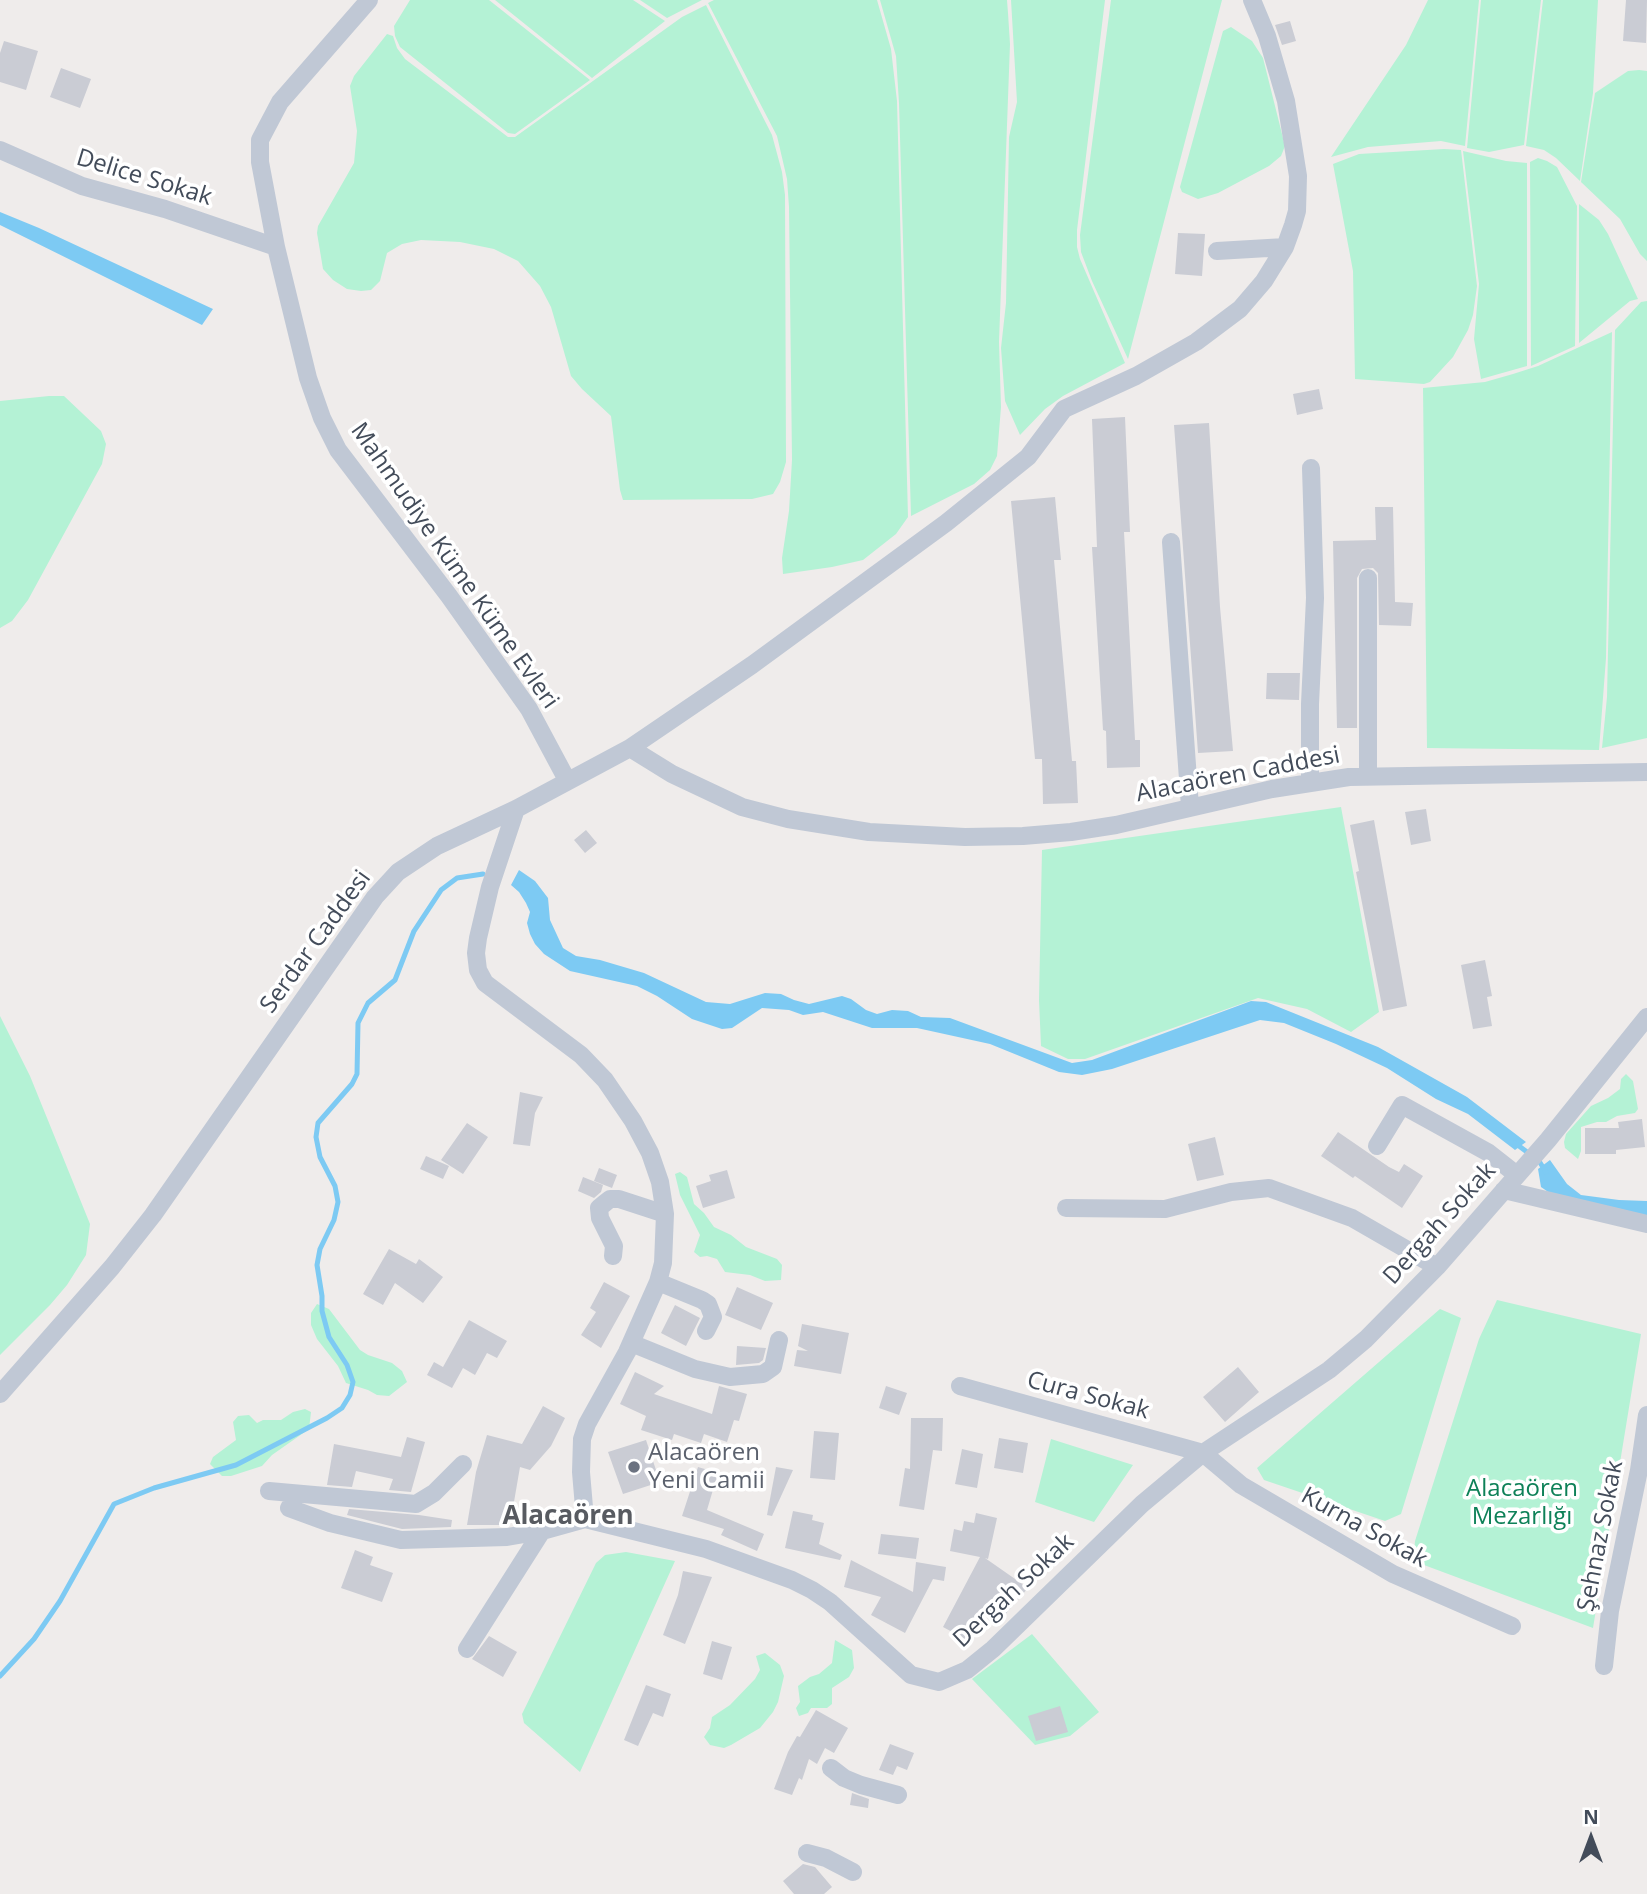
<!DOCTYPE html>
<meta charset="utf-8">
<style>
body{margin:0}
#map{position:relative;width:1647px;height:1894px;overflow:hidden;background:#efeceb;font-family:"Open Sans",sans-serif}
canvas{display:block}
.north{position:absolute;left:1556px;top:1803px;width:70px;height:70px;-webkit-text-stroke:5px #fff;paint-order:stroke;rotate:0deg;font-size:19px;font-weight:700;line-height:28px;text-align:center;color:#434c5a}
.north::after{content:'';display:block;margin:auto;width:24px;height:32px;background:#434c5a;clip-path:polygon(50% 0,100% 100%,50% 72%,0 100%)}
</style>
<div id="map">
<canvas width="1647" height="1894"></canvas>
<div class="north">N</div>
</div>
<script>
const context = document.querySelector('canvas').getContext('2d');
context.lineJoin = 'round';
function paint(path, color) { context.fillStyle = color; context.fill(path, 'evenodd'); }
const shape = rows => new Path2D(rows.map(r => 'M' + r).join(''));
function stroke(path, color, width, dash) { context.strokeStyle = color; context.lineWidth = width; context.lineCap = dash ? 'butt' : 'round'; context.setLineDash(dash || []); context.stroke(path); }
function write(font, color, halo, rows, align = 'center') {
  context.font = font + ' "Open Sans",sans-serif'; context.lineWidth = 7; context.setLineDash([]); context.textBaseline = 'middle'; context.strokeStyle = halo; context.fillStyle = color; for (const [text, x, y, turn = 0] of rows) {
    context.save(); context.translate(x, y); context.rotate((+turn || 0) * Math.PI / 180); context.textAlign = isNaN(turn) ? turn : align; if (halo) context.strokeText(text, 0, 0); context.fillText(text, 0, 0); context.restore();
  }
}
const green = shape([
 [410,0,489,0,590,80,515,134,508,133,400,47,395,36,394,26],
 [495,0,633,0,665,21,592,78],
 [640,0,702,0,667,18],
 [714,0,877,0,891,49,897,101,908,517,896,534,863,560,832,567,783,574,782,558,789,511,792,460,789,207,787,179,777,136,708,3],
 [880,0,1007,0,1008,13,1010,44,999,342,1001,407,997,456,990,470,974,484,911,516,899,103,896,56],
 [1011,0,1105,0,1077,230,1077,247,1080,259,1125,363,1063,396,1045,409,1020,435,1005,401,1001,348,1006,303,1009,137,1017,102],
 [1111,0,1222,0,1128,359,1092,281,1081,252,1080,235],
 [1428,0,1479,0,1465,146,1441,141,1368,147,1331,157,1406,45],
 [1481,0,1541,0,1524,145,1489,152,1467,148],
 [1543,0,1598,0,1593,93,1580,181,1556,158,1544,150,1526,146],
 [706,5,772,135,782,172,785,195,786,462,780,482,773,494,752,499,623,500,620,490,611,416,582,389,571,376,551,307,540,286,518,261,494,249,460,242,421,240,402,244,387,253,380,281,371,290,361,291,347,289,333,280,323,269,317,233,318,226,354,163,357,131,350,86,354,76,387,34,393,36,397,48,405,59,508,137,515,137,682,17],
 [1231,27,1252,41,1263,58,1285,146,1281,156,1269,166,1218,193,1198,199,1182,192,1180,187,1223,31],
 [1639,70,1647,71,1647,261,1640,254,1620,219,1581,182,1595,93,1628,71],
 [1444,149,1461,150,1477,286,1473,315,1468,330,1453,357,1430,382,1424,384,1355,379,1353,271,1333,164,1359,154],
 [1463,151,1506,161,1527,163,1527,366,1481,379,1474,339,1479,284],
 [1538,158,1547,161,1557,167,1577,206,1575,346,1531,366,1530,162],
 [1579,204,1599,220,1608,234,1638,299,1630,301,1579,343],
 [1647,301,1647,738,1602,748,1607,697,1615,330,1641,302],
 [1612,332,1606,658,1599,750,1427,748,1423,388,1485,382,1513,374,1538,366],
 [49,396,64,396,101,431,106,444,102,464,28,600,12,621,0,628,0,401],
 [1341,807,1379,1012,1351,1032,1307,1009,1258,998,1085,1059,1068,1059,1041,1046,1039,1000,1042,850],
 [0,1016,30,1076,90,1224,86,1255,67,1285,50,1305,0,1355],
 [1626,1074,1633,1081,1638,1109,1635,1113,1617,1116,1606,1122,1597,1122,1581,1127,1581,1151,1578,1159,1565,1148,1564,1142,1566,1134,1591,1106,1608,1098,1620,1089,1621,1079],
 [680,1172,687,1177,694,1204,704,1213,714,1227,731,1235,746,1247,777,1259,782,1265,781,1280,765,1281,750,1275,725,1272,717,1259,707,1256,700,1257,694,1252,700,1235,680,1195,675,1174],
 [1497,1300,1641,1334,1593,1628,1424,1565,1414,1554,1415,1541,1479,1339],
 [317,1304,329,1309,360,1350,368,1355,392,1363,402,1371,407,1382,389,1396,377,1395,368,1390,346,1383,338,1366,317,1339,311,1325,311,1313],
 [1440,1309,1461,1318,1401,1514,1385,1521,1264,1480,1257,1468],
 [305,1409,311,1412,309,1429,272,1455,262,1466,231,1476,222,1476,210,1464,213,1457,236,1440,233,1422,238,1416,249,1415,257,1423,263,1420,281,1420,293,1412],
 [1051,1439,1133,1465,1094,1522,1035,1502],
 [626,1552,675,1561,580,1772,524,1723,522,1714,596,1563,605,1555],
 [1032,1634,1099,1712,1070,1736,1035,1745,972,1679],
 [835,1640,852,1650,854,1668,849,1677,832,1688,832,1704,827,1708,811,1708,808,1713,799,1716,796,1708,800,1702,798,1686,810,1677,819,1674,832,1663],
 [765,1653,780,1665,784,1676,778,1702,773,1712,760,1728,731,1745,724,1748,710,1745,704,1737,710,1728,712,1717,730,1705,755,1679,760,1670,756,1656]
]);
const water = shape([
 [0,212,39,228,213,309,202,325,0,225],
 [519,870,535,881,548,898,550,920,563,948,576,956,600,960,644,973,706,1002,730,1004,765,993,781,994,794,1000,809,1004,842,996,851,999,866,1010,877,1014,892,1010,908,1011,921,1017,950,1018,1072,1063,1092,1060,1251,1001,1266,1002,1378,1047,1467,1097,1526,1142,1515,1150,1468,1114,1436,1099,1387,1068,1336,1044,1284,1023,1260,1020,1112,1069,1082,1075,1059,1072,990,1044,917,1028,872,1028,823,1012,803,1015,789,1010,762,1008,732,1028,722,1029,692,1019,657,996,637,986,570,971,544,954,535,944,530,934,527,923,530,912,526,903,519,892,511,885],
 [1550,1160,1567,1184,1581,1195,1619,1200,1647,1201,1647,1215,1631,1215,1554,1196,1541,1187,1538,1169]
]);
const stream = shape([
 [1515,1143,1539,1161,1546,1172],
 [0,1676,34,1639,60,1601,114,1504,154,1488,236,1465,327,1418,342,1408,350,1395,353,1382,347,1365,329,1337,322,1311,322,1296,317,1265,320,1249,334,1220,338,1202,335,1186,320,1157,316,1137,318,1123,352,1084,357,1074,358,1023,368,1003,395,980,414,931,441,890,457,878,483,874]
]);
const building = shape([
 [1626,0,1647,0,1646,43,1623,41],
 [1290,21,1296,41,1282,45,1275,25],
 [4,41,38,51,26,90,0,82,0,53],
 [61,68,91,79,80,108,50,97],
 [1178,233,1205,234,1202,276,1175,274],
 [1319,389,1323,409,1297,415,1293,394],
 [1125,417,1130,532,1124,532,1135,740,1140,740,1140,767,1107,768,1106,731,1103,730,1092,547,1097,547,1092,419],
 [1209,423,1220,607,1233,751,1198,753,1174,425],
 [1055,497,1061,560,1054,560,1072,761,1076,761,1078,803,1043,804,1042,759,1035,759,1011,501],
 [1375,507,1393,507,1395,602,1413,603,1411,626,1379,625,1378,573,1373,568,1362,569,1357,578,1357,728,1337,728,1333,541,1376,540],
 [1267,673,1300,673,1299,700,1266,699],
 [1426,809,1431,841,1411,845,1405,812],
 [1374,820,1407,1006,1383,1011,1356,872,1359,871,1350,825],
 [586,830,597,843,585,853,574,840],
 [1485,960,1492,996,1487,997,1492,1026,1473,1029,1461,965],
 [520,1092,543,1097,535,1113,530,1146,513,1144],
 [1642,1119,1645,1147,1616,1150,1616,1154,1585,1154,1585,1128,1619,1128,1618,1122],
 [467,1123,488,1137,463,1174,441,1160],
 [1338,1132,1389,1167,1399,1172,1404,1164,1423,1176,1402,1208,1355,1176,1353,1178,1321,1156],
 [1215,1137,1224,1175,1197,1181,1188,1144],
 [426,1156,449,1166,443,1179,420,1169],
 [599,1168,617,1175,612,1188,594,1181],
 [727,1170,735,1198,703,1208,696,1186,711,1181,709,1175],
 [583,1177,603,1185,601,1192,594,1198,578,1191],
 [389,1249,416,1264,419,1259,443,1277,423,1303,395,1283,383,1305,363,1294],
 [604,1282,630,1296,601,1348,581,1335,596,1312,590,1308],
 [737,1287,773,1303,761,1330,725,1315],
 [675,1305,700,1318,686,1346,661,1333],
 [469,1320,507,1341,497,1358,487,1353,475,1375,463,1368,452,1388,427,1375,434,1362,443,1367],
 [802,1324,849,1333,841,1374,794,1366,797,1350,808,1351,798,1346],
 [737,1346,766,1348,763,1360,759,1363,736,1365],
 [1238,1367,1259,1392,1225,1422,1203,1397],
 [635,1372,664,1386,654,1394,712,1414,719,1386,747,1394,739,1421,734,1420,727,1442,704,1434,701,1443,674,1434,672,1440,641,1430,646,1416,620,1404],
 [886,1386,907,1393,899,1415,879,1408],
 [543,1406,565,1418,551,1446,530,1470,520,1467,510,1525,467,1525,476,1472,487,1435,522,1444],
 [911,1418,943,1418,942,1451,933,1450,924,1510,899,1506,905,1468,910,1469],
 [814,1431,839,1433,835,1480,810,1478],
 [407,1437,425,1442,411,1492,389,1490,393,1479,356,1471,352,1487,327,1485,334,1444,401,1457],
 [999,1438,1028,1443,1023,1473,994,1468],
 [646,1440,660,1482,623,1494,608,1452],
 [962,1449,983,1454,977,1488,955,1484],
 [698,1467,718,1473,707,1510,764,1534,757,1551,721,1535,724,1529,682,1516],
 [776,1467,793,1470,772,1516,767,1515],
 [349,1509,419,1515,452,1520,451,1527,402,1529,347,1515],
 [793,1511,813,1515,812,1520,824,1523,819,1544,842,1555,840,1560,785,1548],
 [976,1513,997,1518,988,1559,985,1558,1028,1588,1003,1617,984,1608,967,1640,943,1627,980,1557,950,1551,954,1529,962,1531,964,1521,974,1523],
 [881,1534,919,1538,916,1559,878,1554],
 [355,1550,373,1557,370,1565,393,1573,382,1602,341,1588],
 [851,1560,913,1592,916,1562,946,1567,944,1581,933,1579,905,1633,871,1615,881,1597,844,1587],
 [683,1571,712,1577,685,1644,663,1635,678,1595],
 [489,1636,517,1652,503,1677,472,1659],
 [712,1641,732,1647,722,1680,703,1674],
 [646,1685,671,1694,663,1717,653,1713,638,1746,624,1740],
 [1060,1706,1068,1732,1036,1741,1028,1716],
 [816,1710,848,1728,834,1753,825,1748,817,1764,809,1759,802,1780,799,1778,792,1795,774,1789,788,1752,797,1736,800,1737],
 [890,1744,914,1753,907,1770,897,1766,893,1775,879,1770],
 [852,1793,869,1799,868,1808,850,1805],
 [803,1864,815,1867,832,1887,824,1894,794,1894,783,1881]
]);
const minor = shape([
 [369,0,280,102,260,140,260,162,276,247,308,378,322,418,338,450,449,596,529,709,567,780],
 [0,150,82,186,165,209,276,247],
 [1217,251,1285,247],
 [1171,542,1190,807],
 [1368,578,1368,776],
 [630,748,752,665,946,523,1028,457,1064,409,1136,376,1196,342,1240,309,1264,281,1285,247,1293,225,1297,211,1298,176,1286,101,1267,36,1252,0],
 [1310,783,1310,704,1315,598,1311,468],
 [516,809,490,887,478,938,476,953,478,970,485,983,581,1055,605,1080,633,1121,650,1153,660,1182,665,1214,663,1263,658,1282,627,1352,587,1424,582,1439,581,1472,585,1519],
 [1377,1146,1402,1105,1489,1153,1517,1175],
 [1504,1190,1647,1224],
 [1066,1208,1165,1209,1231,1192,1269,1188,1352,1218,1437,1267],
 [613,1256,614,1246,600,1218,599,1208,605,1203,610,1199,619,1199,665,1214],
 [658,1282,702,1300,708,1304,713,1317,706,1331],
 [631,1343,695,1369,730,1377,763,1374,773,1367,779,1340],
 [960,1386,1203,1453,1241,1485,1393,1574,1512,1626],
 [0,1394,112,1267,153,1215,375,897,398,872,437,846,516,809,630,748,672,774,742,807,788,819,869,832,965,837,1023,836,1071,832,1116,825,1272,789,1349,777,1647,772],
 [269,1491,416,1504,434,1493,463,1464],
 [289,1508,330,1523,401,1540,507,1537,542,1531,585,1519,706,1549,792,1580,812,1590,830,1602,911,1675,939,1682,967,1670,993,1649,1142,1504,1203,1453,1329,1370,1366,1339,1437,1267,1548,1140,1647,1017],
 [467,1649,542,1531],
 [1604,1666,1610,1611,1639,1470,1647,1415],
 [831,1768,844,1778,861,1785,898,1795],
 [807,1853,826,1858,853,1872]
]);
const markers = [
 [634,1467,7,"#6b7280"]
];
const streetNames = [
 ["Delice Sokak",144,178,17],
 ["Mahmudiye Küme Küme Evleri",454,566,55],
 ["Alacaören Caddesi",1238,775,-11],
 ["Serdar Caddesi",316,942,-54],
 ["Dergah Sokak",1440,1224,-48],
 ["Cura Sokak",1088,1396,15],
 ["Kurna Sokak",1364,1528,29],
 ["Şehnaz Sokak",1601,1536,-79],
 ["Dergah Sokak",1014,1591,-43]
];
const worshipNames = [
 ["Alacaören",648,1453],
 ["Yeni Camii",648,1481]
];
const parkNames = [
 ["Alacaören",1522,1489],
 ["Mezarlığı",1522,1517]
];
const neighbourhoodNames = [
 ["Alacaören",568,1517]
];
paint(green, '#b4f2d5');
paint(water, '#7dcaf3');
stroke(stream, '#7dcaf3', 5);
paint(building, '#caccd4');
stroke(minor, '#c0c8d5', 18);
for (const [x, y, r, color] of markers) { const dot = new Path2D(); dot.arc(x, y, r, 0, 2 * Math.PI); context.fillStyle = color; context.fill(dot); stroke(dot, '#fff', 2.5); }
write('24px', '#434c5a', '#fff', streetNames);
write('24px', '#5b616d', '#fff', worshipNames, 'left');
write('24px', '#0e8158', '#fff', parkNames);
write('bold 26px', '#585b61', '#fff', neighbourhoodNames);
</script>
